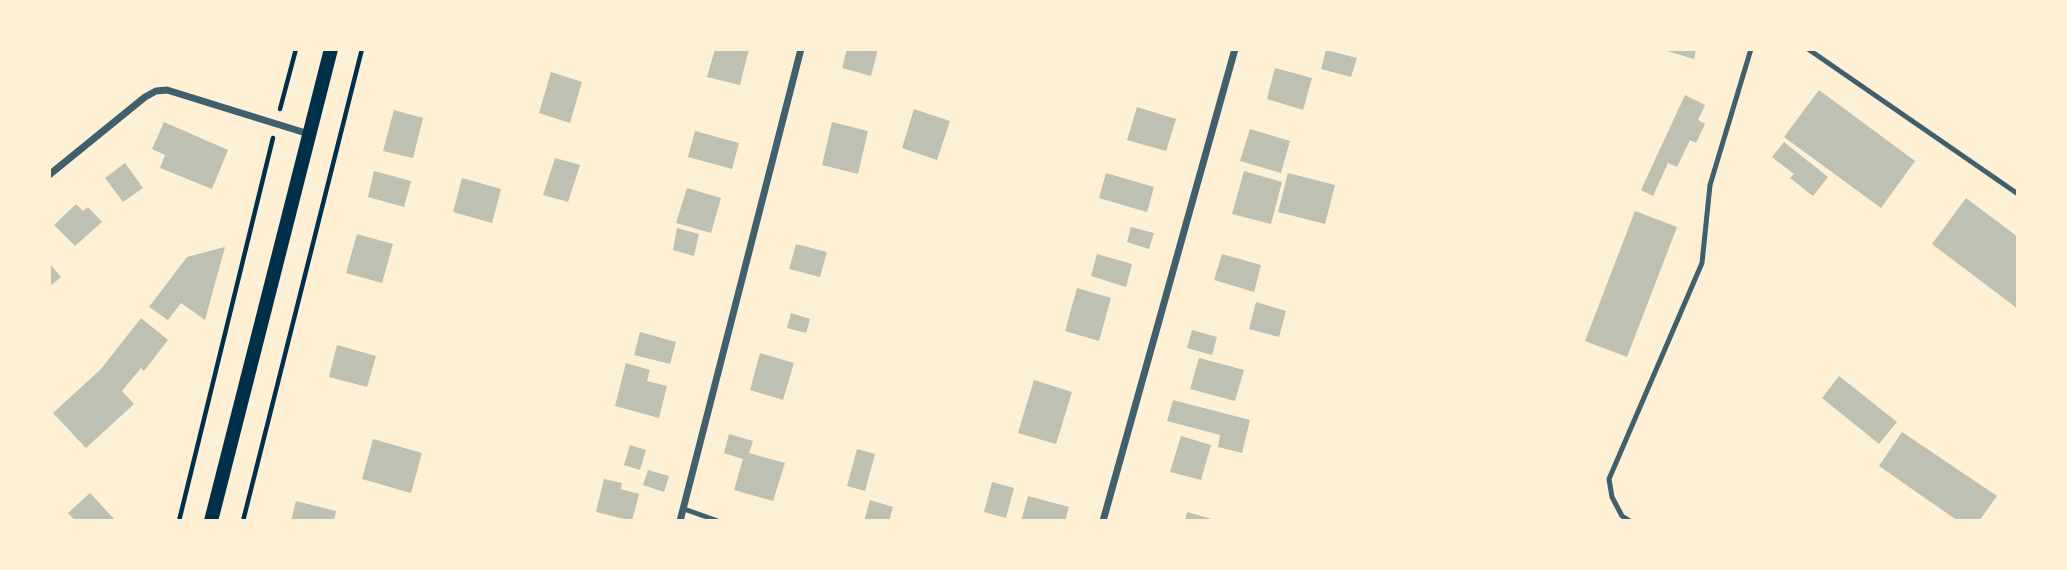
<!DOCTYPE html>
<style>
body{margin:0}
#map{position:relative;width:2067px;height:570px;overflow:hidden;background:#fdf0d5;font-family:Rubik,sans-serif}
canvas{display:block}
.frame{position:absolute;inset:0;border:51px solid #fdf0d5;pointer-events:none}
</style>
<div id="map">
<canvas width="2067" height="570"></canvas>
<div class="frame"></div>
</div>
<script>
const context = document.querySelector('canvas').getContext('2d');
context.lineJoin = 'round';
function paint(path, color) { context.fillStyle = color; context.fill(path, 'evenodd'); }
const shape = rows => new Path2D(rows.map(r => 'M' + r).join(''));
function stroke(path, color, width, dash) { context.strokeStyle = color; context.lineWidth = width; context.lineCap = dash ? 'butt' : 'round'; context.setLineDash(dash || []); context.stroke(path); }
const building = shape([
 [715,49,749,49,740,85,707,77],
 [847,49,878,49,871,76,842,68],
 [1660,49,1696,49,1694,59],
 [1326,50,1357,58,1351,77,1321,69],
 [1275,68,1312,78,1303,110,1267,99],
 [551,72,582,82,570,123,539,113],
 [1819,90,1915,161,1881,208,1784,137],
 [1685,95,1705,105,1698,120,1705,124,1696,143,1690,140,1677,167,1668,163,1653,196,1641,190],
 [1137,107,1176,119,1166,151,1127,140],
 [914,109,950,121,937,160,902,148],
 [394,110,423,118,413,158,383,151],
 [164,122,228,150,212,189,160,168,165,155,152,149],
 [832,122,868,131,858,174,822,165],
 [1250,129,1290,141,1281,173,1240,161],
 [695,131,739,143,732,169,688,157],
 [1784,142,1828,177,1813,196,1790,178,1794,174,1772,157],
 [555,158,580,165,568,202,543,195],
 [125,163,143,188,123,202,105,178],
 [374,171,411,181,404,207,368,197],
 [1244,171,1282,182,1271,224,1232,214],
 [1106,173,1154,187,1147,212,1099,198],
 [1288,173,1335,185,1325,224,1278,212],
 [462,178,501,189,492,223,453,212],
 [687,188,721,198,711,233,676,223],
 [1966,198,2018,237,2018,309,1932,244],
 [76,204,83,211,88,207,102,222,75,246,54,225],
 [1635,211,1677,227,1627,357,1585,341],
 [1131,227,1154,233,1149,249,1127,242],
 [677,228,699,234,694,256,673,250],
 [357,234,393,244,382,283,346,273],
 [796,244,827,252,820,277,789,269],
 [225,247,205,320,181,303,168,320,149,307,187,257],
 [1097,254,1132,264,1126,287,1091,276],
 [1222,254,1261,265,1254,292,1214,280],
 [49,263,61,277,49,287],
 [1077,288,1111,298,1099,341,1065,331],
 [1256,302,1286,311,1279,337,1249,329],
 [791,313,810,319,806,333,787,328],
 [141,318,168,340,144,371,141,368,122,391,134,404,86,448,53,413,101,369],
 [1192,330,1217,337,1212,355,1187,348],
 [640,332,676,342,670,364,634,355],
 [337,345,376,356,367,387,329,377],
 [760,353,794,363,783,400,750,390],
 [1199,358,1244,370,1235,401,1190,389],
 [626,363,650,370,647,381,667,386,659,418,615,406],
 [1839,376,1897,422,1879,444,1822,398],
 [1034,380,1072,392,1056,444,1018,433],
 [1173,400,1250,420,1242,453,1218,447,1220,435,1167,421],
 [1902,432,1997,496,1979,521,1958,521,1879,466],
 [729,434,753,441,749,453,785,463,773,501,734,490,743,459,724,453],
 [1181,436,1211,445,1201,480,1170,472],
 [373,439,422,453,411,493,362,479],
 [630,445,646,450,640,470,624,465],
 [857,449,875,454,865,491,847,486],
 [648,470,669,476,664,492,643,485],
 [604,479,622,483,621,489,639,494,632,521,596,512],
 [992,482,1014,488,1006,518,984,512],
 [90,493,116,521,75,521,68,513],
 [1028,496,1069,507,1065,521,1021,521],
 [870,500,893,507,889,521,864,521],
 [296,501,336,511,334,521,291,521],
 [1187,512,1215,520,1215,521,1185,521]
]);
const path = shape([
 [280,109,296,49],
 [179,521,273,138],
 [243,521,362,49]
]);
const service = shape([
 [1808,49,2018,194],
 [684,509,718,521],
 [1630,521,1622,516,1612,497,1609,479,1702,263,1710,185,1751,49]
]);
const minor = shape([
 [49,175,145,97,156,91,167,90,309,134],
 [680,521,801,49],
 [1103,521,1235,49]
]);
const secondary = shape([
 [211,521,331,49]
]);
paint(building, '#bec0b2');
stroke(path, '#003049', 4.5);
stroke(service, '#3f606c', 5);
stroke(minor, '#3f606c', 7);
stroke(secondary, '#003049', 14);
</script>
